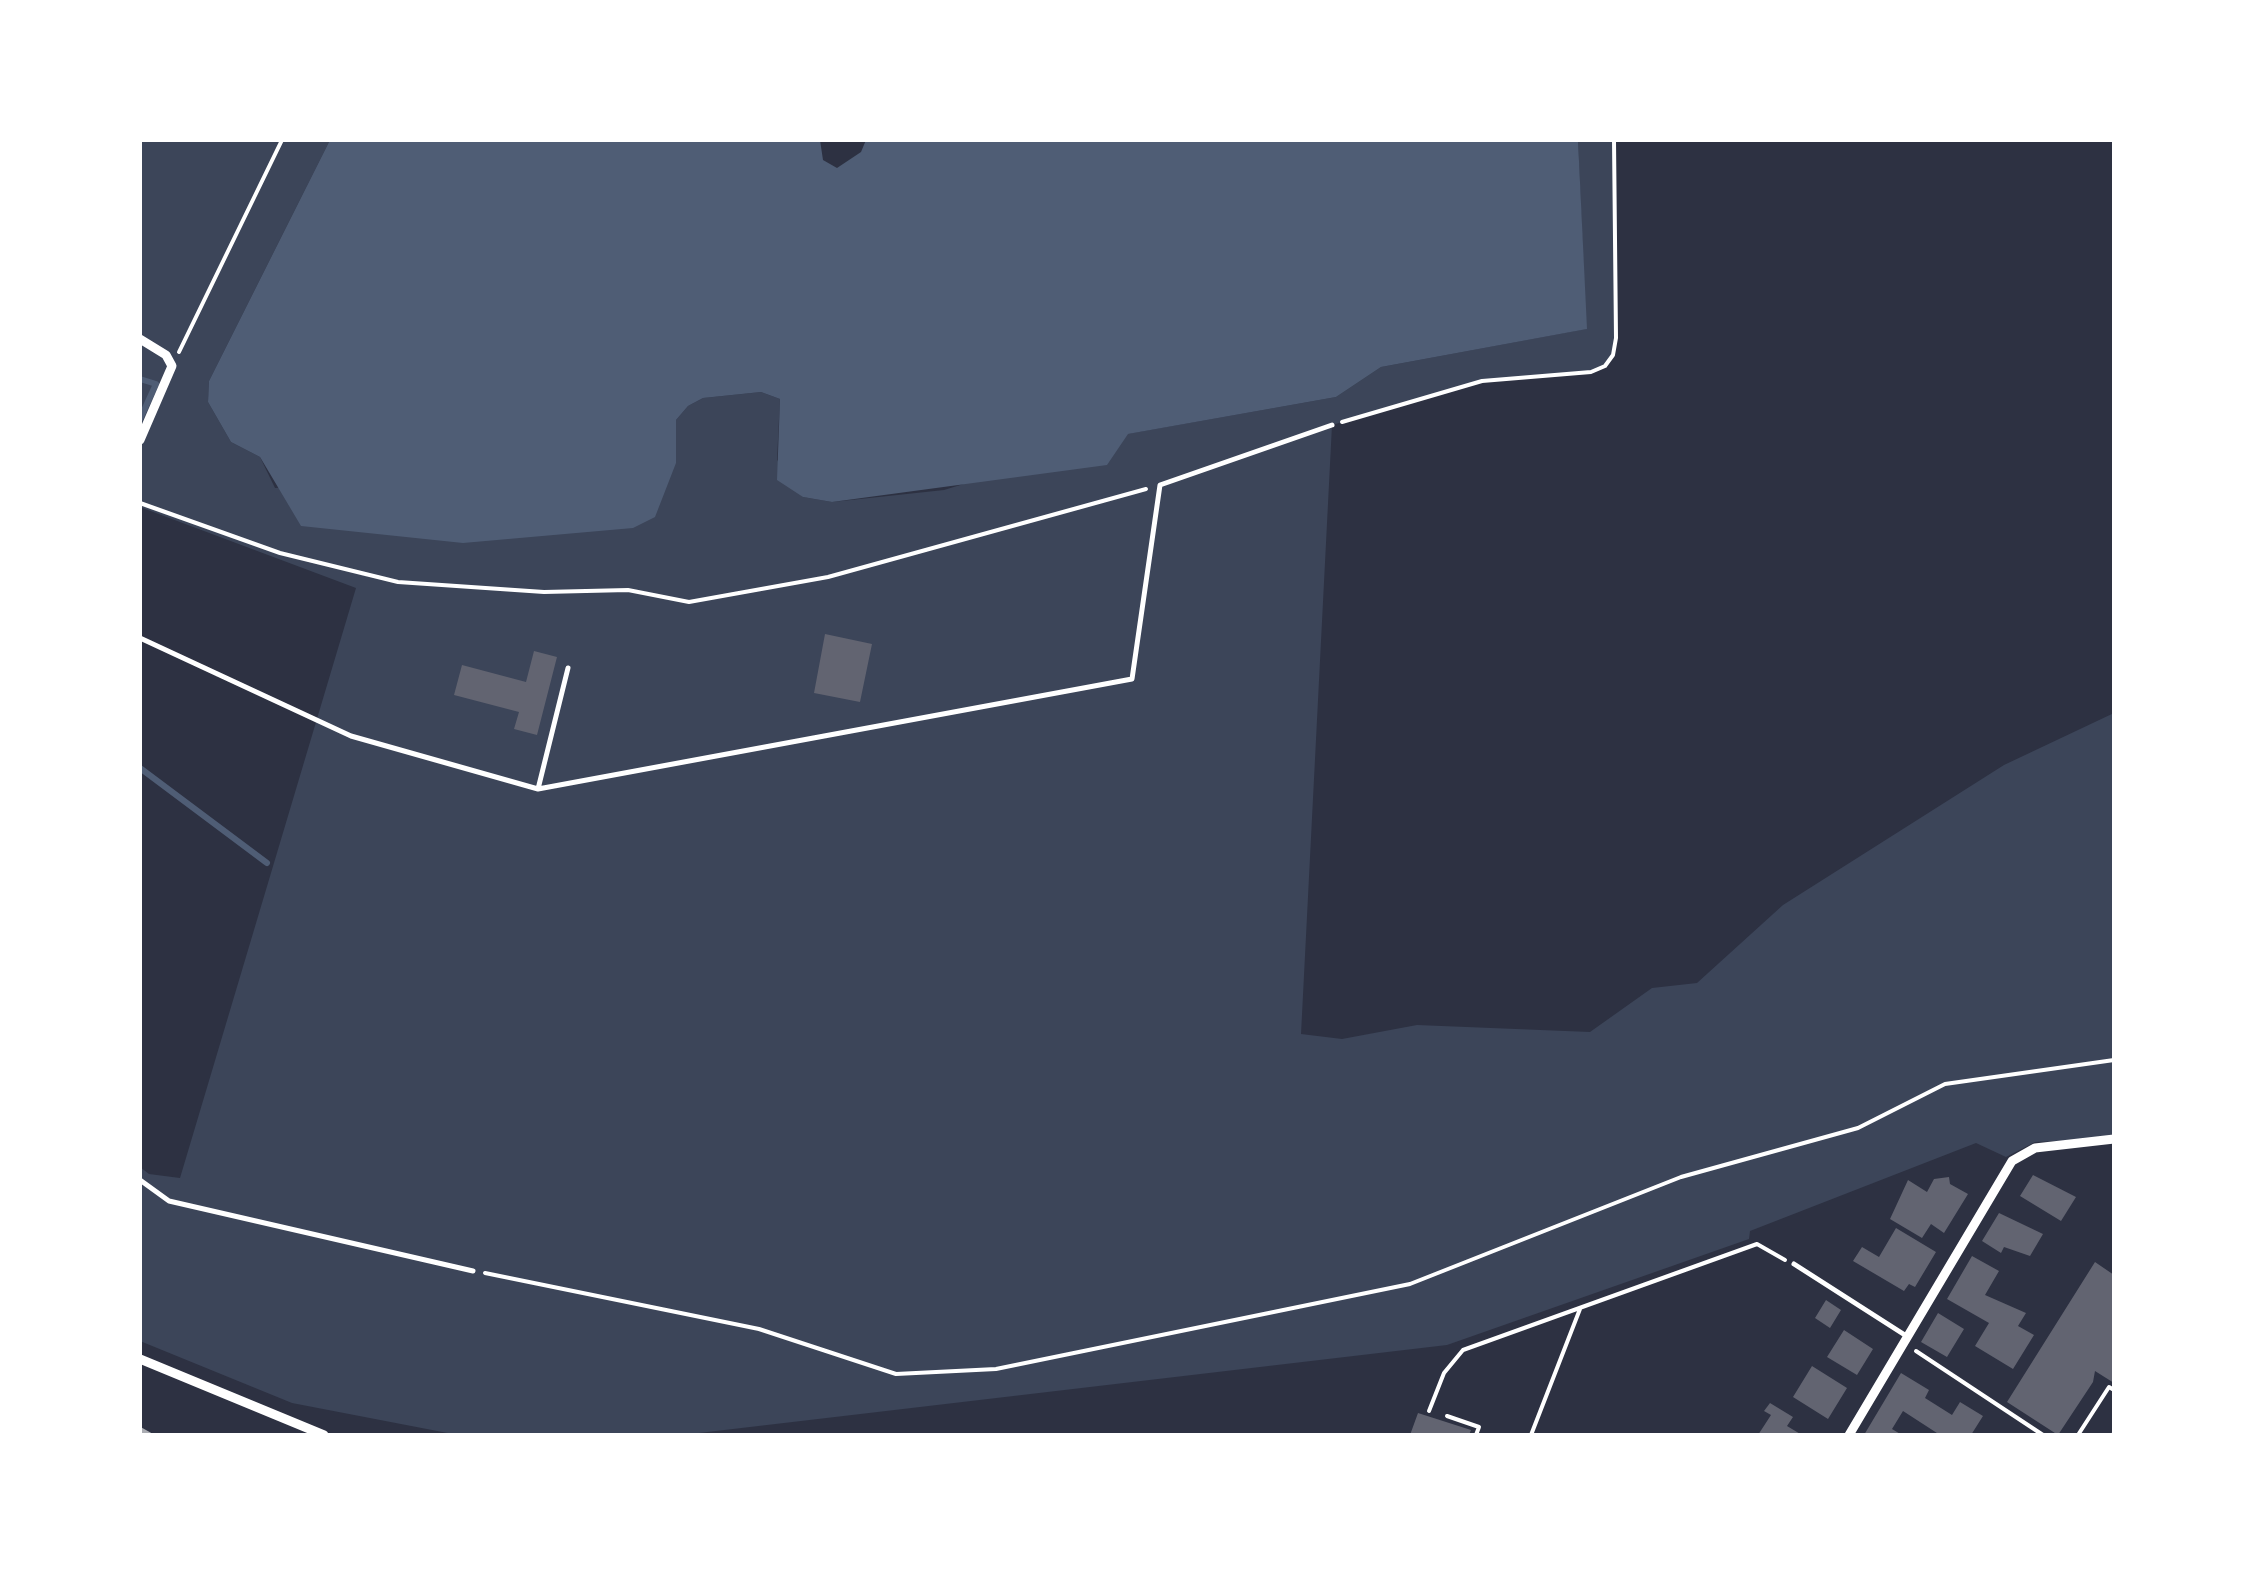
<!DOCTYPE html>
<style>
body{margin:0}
#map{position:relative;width:2254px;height:1575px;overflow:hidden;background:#2d3142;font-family:"Nunito Sans",sans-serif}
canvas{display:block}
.frame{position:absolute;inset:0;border:142px solid #fff;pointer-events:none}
</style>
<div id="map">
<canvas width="2254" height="1575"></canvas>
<div class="frame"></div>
</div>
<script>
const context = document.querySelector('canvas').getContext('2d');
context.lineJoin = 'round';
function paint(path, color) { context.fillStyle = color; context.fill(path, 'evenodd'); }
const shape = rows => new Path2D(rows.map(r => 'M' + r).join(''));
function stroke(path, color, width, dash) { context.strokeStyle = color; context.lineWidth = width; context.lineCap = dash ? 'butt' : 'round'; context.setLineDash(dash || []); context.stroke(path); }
const green = shape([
 [140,140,330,140,209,381,208,402,231,442,260,457,275,488,676,463,676,420,688,406,703,398,761,392,780,399,777,460,803,497,832,502,944,490,1127,434,1336,397,1381,367,1586,329,1578,140,1614,140,1616,338,1613,355,1605,366,1591,372,1482,381,1332,425,1301,1034,1342,1039,1417,1025,1590,1032,1652,988,1697,983,1783,905,2004,765,2114,713,2114,1138,2035,1142,2006,1157,1976,1143,1750,1231,1749,1239,1447,1345,682,1435,458,1435,292,1403,140,1341,140,1167,149,1174,180,1178,356,588,140,507]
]);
const water = shape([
 [330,140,820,140,823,160,837,168,861,152,866,140,1578,140,1587,329,1381,367,1336,397,1128,434,1107,465,832,502,803,497,777,480,780,399,761,392,703,398,688,406,676,420,676,463,655,517,633,528,463,543,301,526,260,457,231,442,208,402,209,381]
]);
const stream = shape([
 [140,379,156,384,140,419],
 [140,768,267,863]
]);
const building = shape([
 [825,634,872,644,860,702,814,693],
 [534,651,557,657,537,735,514,729,519,712,454,695,462,665,526,682],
 [2033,1175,2076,1197,2061,1221,2020,1196],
 [1949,1177,1950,1184,1968,1194,1944,1233,1931,1224,1922,1238,1890,1219,1908,1180,1927,1192,1934,1179],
 [1999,1213,2043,1234,2030,1256,2004,1247,2001,1253,1982,1241],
 [1896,1228,1936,1252,1915,1287,1909,1284,1904,1291,1853,1261,1862,1247,1879,1257],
 [1972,1256,1999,1271,1985,1295,2026,1313,2018,1326,2034,1335,2013,1369,1975,1346,1989,1323,1947,1299],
 [2095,1262,2114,1275,2114,1383,2095,1371,2093,1382,2058,1435,2007,1402],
 [1826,1300,1841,1310,1830,1328,1815,1318],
 [1938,1313,1964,1329,1947,1357,1921,1342],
 [1844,1330,1873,1349,1857,1375,1827,1357],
 [1812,1366,1847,1388,1828,1419,1793,1397],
 [1901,1373,1929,1390,1925,1398,1952,1415,1960,1402,1983,1416,1971,1435,1940,1435,1903,1411,1892,1429,1902,1435,1864,1435],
 [1770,1403,1793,1417,1787,1426,1802,1435,1758,1435,1771,1415,1764,1411],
 [1418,1413,1471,1430,1469,1435,1410,1435]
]);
const path = shape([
 [179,352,282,140],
 [1342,422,1482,381,1591,372,1605,366,1613,355,1616,338,1614,140],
 [140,503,280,553,398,582,544,592,628,590,689,602,828,577,1146,489],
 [485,1273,759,1329,896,1374,996,1369,1410,1284,1681,1177,1858,1128,1945,1084,2114,1060],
 [1916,1351,2043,1435],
 [1429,1411,1444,1373,1463,1350,1757,1244,1785,1260],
 [1447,1416,1479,1427,1476,1435],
 [1531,1435,1580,1309],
 [2078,1435,2109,1387,2114,1390],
 [2113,1435,2114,1433]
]);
const service = shape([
 [140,638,351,736,538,789,1132,679,1160,485,1332,425],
 [538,789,568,668],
 [140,1180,169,1201,473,1271],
 [1794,1264,1908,1337]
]);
const minor = shape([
 [140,339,166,355,172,366,140,440],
 [140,1359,324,1435],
 [1849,1435,2012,1161,2035,1148,2114,1139]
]);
const rail = shape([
 [140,1430,149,1435]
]);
paint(green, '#3c4559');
paint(water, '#4f5d75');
stroke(stream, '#4f5d75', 6);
paint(building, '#626471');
stroke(path, '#fff', 4);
stroke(service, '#fff', 5);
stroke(minor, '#fff', 9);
stroke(rail, '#abadb3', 6);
</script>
